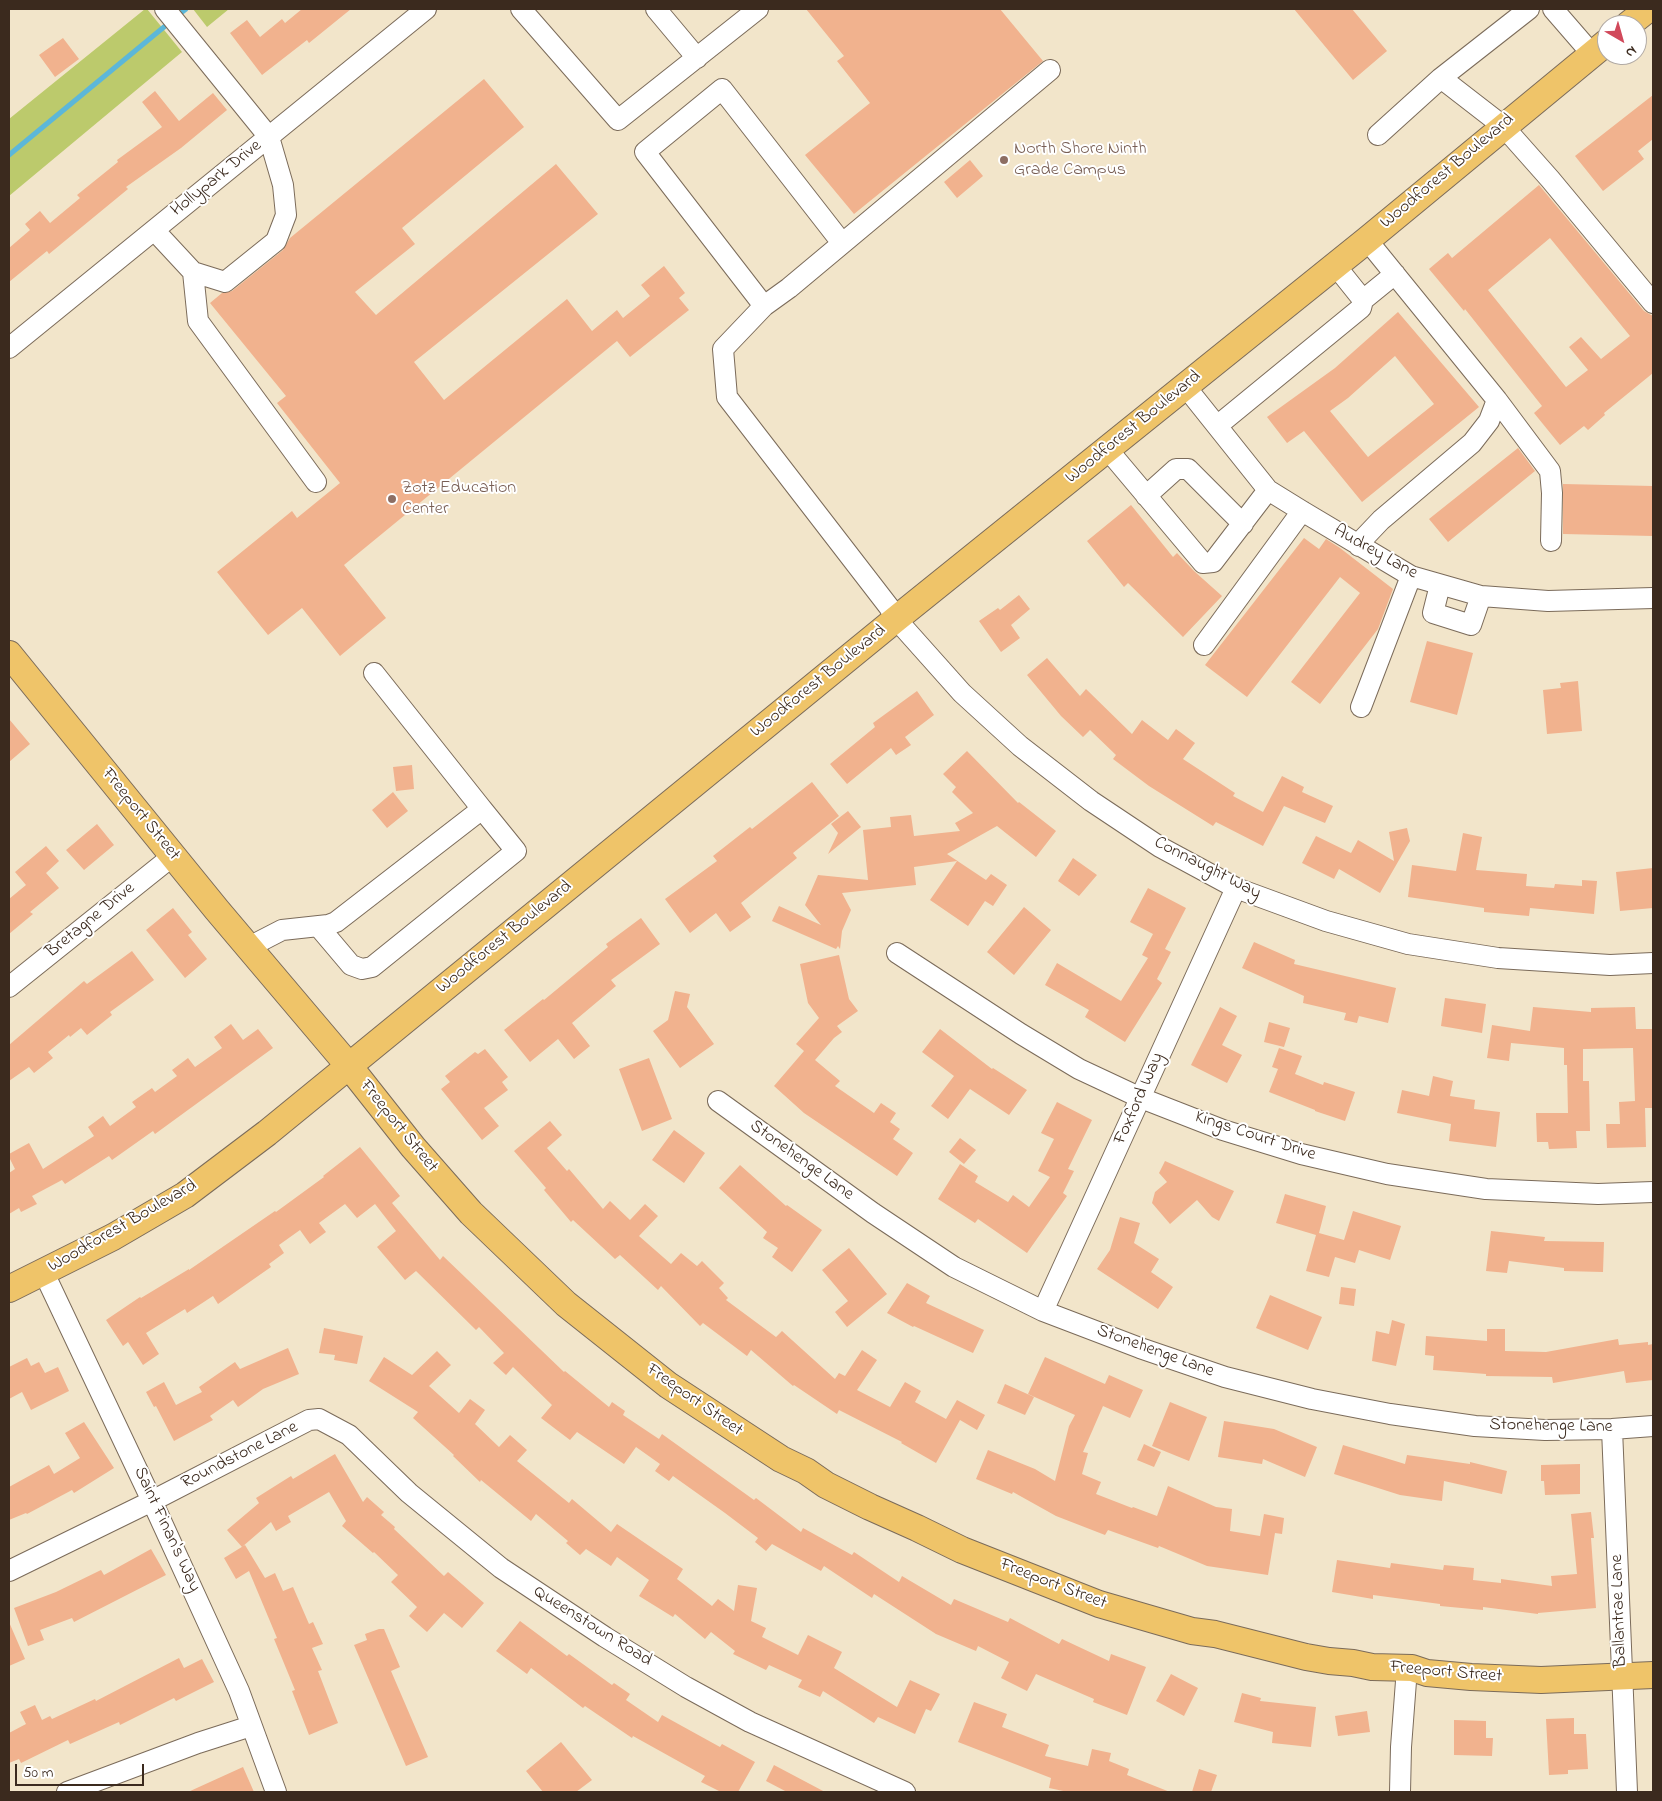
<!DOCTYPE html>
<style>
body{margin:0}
#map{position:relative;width:1662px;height:1801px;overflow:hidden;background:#f2e5ca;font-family:"Indie Flower",sans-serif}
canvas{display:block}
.frame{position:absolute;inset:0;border:10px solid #3b2a1e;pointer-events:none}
.north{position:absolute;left:1597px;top:15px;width:50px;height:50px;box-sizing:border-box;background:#fff;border:1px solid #b1aaa5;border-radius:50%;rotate:142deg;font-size:14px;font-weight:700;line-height:20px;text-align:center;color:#3b2a1e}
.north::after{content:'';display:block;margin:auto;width:18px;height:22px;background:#d1495b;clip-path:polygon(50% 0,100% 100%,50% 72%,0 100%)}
.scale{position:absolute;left:15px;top:1764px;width:129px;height:22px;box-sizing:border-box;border:2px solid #3b2a1e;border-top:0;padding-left:6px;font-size:15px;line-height:18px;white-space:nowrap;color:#3b2a1e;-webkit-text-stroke:4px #fff;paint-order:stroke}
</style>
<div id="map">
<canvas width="1662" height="1801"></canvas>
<div class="frame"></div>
<div class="north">N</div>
<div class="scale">50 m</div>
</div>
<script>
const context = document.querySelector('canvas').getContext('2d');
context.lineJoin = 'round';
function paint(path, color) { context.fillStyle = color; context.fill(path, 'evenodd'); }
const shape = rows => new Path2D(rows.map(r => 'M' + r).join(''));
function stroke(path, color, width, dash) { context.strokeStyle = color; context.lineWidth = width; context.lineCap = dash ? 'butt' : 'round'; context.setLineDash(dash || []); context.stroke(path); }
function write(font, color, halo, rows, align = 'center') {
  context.font = font + ' "Indie Flower",sans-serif'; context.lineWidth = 4; context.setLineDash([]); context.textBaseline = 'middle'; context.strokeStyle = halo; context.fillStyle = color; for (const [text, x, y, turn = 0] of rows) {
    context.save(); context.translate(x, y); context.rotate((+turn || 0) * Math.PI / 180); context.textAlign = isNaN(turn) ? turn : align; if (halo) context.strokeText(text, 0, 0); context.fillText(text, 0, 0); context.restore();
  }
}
const green = shape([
 [145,9,147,9,182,52,9,196,9,119],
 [193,9,229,9,207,27]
]);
const stream = shape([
 [177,16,186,9],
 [9,155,170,22]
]);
const building = shape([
 [302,9,351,9,309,43,307,40,262,75,230,33,247,20,260,37,282,19,285,23],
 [806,9,1000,9,1043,61,854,214,805,155,870,103,837,61,844,56],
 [1294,9,1352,9,1387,51,1353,80],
 [63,38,79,59,55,77,39,55],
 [484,79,524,127,402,228,415,244,355,292,376,315,556,164,598,214,414,362,444,400,567,299,592,331,617,310,623,318,650,296,641,285,664,266,685,293,679,298,689,310,630,357,617,341,344,565,386,618,340,656,302,608,268,635,217,572,292,511,297,518,340,483,277,403,286,396,210,303,222,293,232,291,283,250,290,238],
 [155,91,179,121,213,93,227,110,181,148,126,187,128,189,49,254,47,251,9,282,9,248,30,230,25,224,40,211,50,223,80,198,77,195,118,162,117,160,162,127,142,102],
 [1653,95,1653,139,1638,151,1644,159,1603,191,1575,156],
 [970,160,983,176,957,198,944,182],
 [1539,185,1644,311,1653,316,1653,373,1604,413,1605,415,1588,430,1584,426,1560,445,1534,413,1542,406,1465,309,1464,311,1429,269,1448,253,1452,258],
 [1550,238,1630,336,1601,359,1581,337,1569,347,1588,370,1566,387,1488,290],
 [1398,312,1479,407,1362,502,1304,431,1287,443,1267,417,1335,368],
 [1395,356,1434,404,1368,457,1330,411,1348,398],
 [1518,448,1535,471,1448,542,1429,519],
 [1563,484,1653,486,1653,536,1563,534],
 [1131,505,1173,557,1177,553,1194,571,1222,596,1183,637,1128,583,1124,587,1087,541],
 [1304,538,1319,549,1326,539,1340,548,1393,589,1378,629,1320,704,1291,682,1360,593,1340,577,1247,697,1205,665],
 [1019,595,1030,609,1011,625,1020,638,1001,652,979,621,998,608,1000,610],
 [1427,641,1473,653,1457,715,1410,702],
 [1047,658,1080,696,1086,689,1132,734,1142,720,1168,740,1176,729,1195,743,1183,759,1235,793,1233,796,1263,812,1282,776,1304,787,1302,792,1333,806,1325,823,1284,806,1263,846,1216,822,1213,826,1149,786,1113,759,1116,755,1090,730,1083,737,1061,716,1027,675],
 [1578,681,1582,731,1547,734,1543,690,1561,688,1560,683],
 [917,691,934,715,905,737,911,745,896,755,891,748,847,784,830,764,875,727,873,723],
 [9,719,30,744,9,762],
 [967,751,1018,803,1019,802,1056,831,1036,857,997,826,947,854,986,880,991,874,1007,885,993,906,985,901,968,926,930,900,957,861,914,867,916,885,842,893,851,910,842,931,840,949,838,946,836,949,772,921,779,906,821,925,805,905,818,875,868,880,863,830,891,827,890,817,911,815,914,836,960,831,955,823,973,813,952,792,956,787,943,774],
 [412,765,414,789,396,791,393,767],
 [812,782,839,816,793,853,797,858,741,903,751,917,730,932,716,913,690,933,665,899,717,861,713,856,750,827,752,829],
 [393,792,408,811,387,828,372,810],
 [848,811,861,827,828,854,838,833,831,824],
 [97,824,114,845,84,870,66,850],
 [1407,828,1410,841,1380,893,1339,869,1334,879,1302,863,1316,836,1351,853,1358,840,1394,861,1389,832],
 [1463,833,1482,837,1476,870,1527,874,1526,886,1554,888,1555,884,1582,886,1582,880,1597,881,1594,914,1530,908,1529,916,1484,912,1484,908,1408,897,1412,865,1456,871],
 [46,846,59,861,46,873,59,888,30,912,33,914,9,934,9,899,26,885,15,872],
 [1073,858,1097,875,1079,896,1058,881],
 [1653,868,1653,908,1620,911,1616,872],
 [1148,888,1186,908,1165,949,1171,952,1157,979,1162,983,1125,1042,1085,1017,1089,1010,1045,985,1057,963,1121,1001,1148,958,1142,955,1153,934,1130,922],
 [1024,907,1051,930,1014,975,987,952],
 [173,908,192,932,188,935,207,959,185,978,146,930],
 [641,918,660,944,611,980,616,986,572,1023,590,1046,574,1059,558,1039,530,1062,504,1030,543,999,544,1000,608,947,606,944],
 [1254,942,1295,960,1294,964,1396,988,1388,1023,1359,1016,1357,1023,1344,1020,1346,1013,1303,1003,1304,996,1242,968],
 [132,951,154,980,110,1012,112,1015,87,1035,81,1028,70,1037,69,1035,48,1052,53,1058,34,1073,29,1067,9,1081,9,1045,84,981,87,984],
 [839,955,849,999,858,1011,837,1026,842,1032,834,1038,815,1060,840,1081,835,1086,874,1113,881,1103,896,1113,890,1122,900,1129,893,1139,913,1153,897,1176,804,1113,774,1086,804,1051,796,1044,819,1018,808,1003,800,964],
 [675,991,690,994,687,1007,714,1044,680,1068,653,1031,668,1020],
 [1445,998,1486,1004,1482,1033,1441,1026],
 [1220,1007,1237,1016,1222,1045,1242,1055,1227,1083,1191,1065],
 [1533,1007,1591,1012,1591,1008,1635,1007,1636,1029,1653,1029,1653,1108,1645,1108,1646,1147,1607,1148,1606,1124,1620,1124,1619,1102,1635,1101,1633,1048,1583,1049,1583,1081,1589,1081,1590,1131,1576,1131,1577,1148,1549,1149,1548,1142,1537,1142,1536,1113,1568,1113,1567,1065,1564,1065,1564,1048,1511,1043,1509,1061,1487,1058,1492,1025,1530,1031],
 [1269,1022,1290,1028,1284,1047,1264,1042],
 [231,1024,243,1040,258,1029,273,1048,155,1134,153,1131,112,1160,109,1156,65,1184,62,1180,32,1196,37,1204,21,1212,19,1208,9,1214,9,1173,15,1169,9,1157,9,1154,29,1143,43,1169,94,1136,88,1127,103,1116,110,1126,136,1107,132,1102,152,1088,155,1092,177,1076,172,1070,188,1058,195,1067,222,1048,214,1037],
 [940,1029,992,1069,993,1068,1027,1090,1009,1115,970,1089,948,1119,931,1106,954,1076,922,1052],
 [1279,1048,1302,1056,1295,1074,1323,1085,1324,1082,1355,1092,1345,1121,1315,1111,1315,1110,1269,1092,1278,1069,1272,1067],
 [485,1049,508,1077,502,1082,508,1090,484,1108,499,1126,482,1140,441,1089,450,1082,445,1076,475,1052,478,1054],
 [649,1058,672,1119,642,1131,619,1069],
 [1433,1076,1453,1081,1450,1096,1475,1100,1474,1109,1500,1112,1496,1147,1449,1141,1451,1124,1397,1113,1402,1090,1429,1096],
 [1057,1102,1092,1120,1068,1169,1074,1171,1063,1193,1067,1196,1027,1253,978,1219,975,1223,938,1199,960,1164,978,1176,975,1182,1008,1202,1013,1195,1029,1207,1050,1177,1038,1171,1054,1139,1041,1133],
 [550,1121,562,1135,547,1148,567,1171,569,1169,603,1209,610,1201,630,1220,645,1204,658,1216,639,1236,671,1264,681,1253,697,1266,702,1261,724,1283,719,1288,728,1298,726,1300,776,1337,782,1331,835,1379,839,1373,845,1376,862,1350,877,1360,857,1390,890,1407,905,1382,921,1391,915,1402,946,1419,957,1400,985,1415,977,1430,960,1420,936,1463,901,1443,902,1442,839,1410,837,1414,794,1385,793,1386,751,1350,747,1356,703,1323,700,1326,661,1286,658,1290,620,1255,615,1259,573,1220,571,1222,544,1190,546,1188,514,1151],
 [674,1130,705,1153,684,1183,652,1160],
 [960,1138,976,1150,964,1164,949,1152],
 [360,1147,400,1196,392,1203,440,1260,443,1256,564,1372,565,1371,609,1407,612,1402,625,1411,623,1415,659,1439,662,1434,754,1500,756,1498,801,1532,803,1528,852,1555,854,1552,899,1582,902,1576,951,1605,954,1599,1008,1622,1010,1618,1059,1644,1062,1639,1109,1661,1111,1654,1146,1667,1127,1715,1093,1702,1094,1699,1036,1674,1027,1691,1001,1678,1009,1662,978,1646,976,1651,936,1634,874,1594,872,1598,824,1566,821,1571,772,1544,766,1551,755,1542,758,1538,725,1513,673,1476,669,1481,655,1471,660,1464,636,1447,624,1464,577,1432,570,1440,541,1418,552,1405,513,1367,506,1375,493,1363,504,1353,479,1327,476,1330,416,1271,405,1280,377,1247,396,1231,375,1204,357,1218,345,1204,319,1223,326,1232,310,1244,300,1230,279,1245,284,1253,269,1264,271,1267,218,1304,213,1296,187,1313,185,1309,146,1333,159,1354,143,1365,128,1342,123,1346,106,1320,140,1297,141,1298,189,1269,189,1270,275,1211,276,1212,324,1177,323,1176],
 [1165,1161,1234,1191,1219,1221,1212,1217,1197,1200,1170,1224,1152,1203,1155,1192,1167,1182,1159,1173],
 [740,1165,786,1206,787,1205,822,1230,792,1272,772,1257,778,1248,763,1238,767,1232,719,1188],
 [1285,1194,1326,1206,1319,1233,1344,1240,1353,1211,1401,1226,1390,1260,1359,1250,1355,1263,1335,1257,1329,1277,1306,1271,1316,1235,1276,1223],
 [1120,1217,1140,1223,1134,1243,1159,1259,1151,1272,1173,1287,1158,1309,1097,1269,1110,1250],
 [1491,1231,1545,1237,1544,1241,1604,1242,1603,1272,1564,1271,1564,1268,1509,1261,1507,1273,1486,1271],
 [849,1248,887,1294,847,1327,835,1312,848,1301,822,1270],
 [907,1283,930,1296,926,1303,984,1330,973,1353,914,1326,913,1327,887,1313],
 [1341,1287,1356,1289,1354,1306,1339,1304],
 [1270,1295,1322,1317,1308,1350,1256,1328],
 [1392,1320,1405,1324,1396,1366,1372,1361,1376,1331,1389,1334],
 [324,1328,363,1336,357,1364,334,1360,335,1355,319,1353],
 [1487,1329,1505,1329,1505,1351,1546,1352,1618,1339,1619,1345,1648,1342,1648,1345,1653,1344,1653,1380,1626,1383,1624,1371,1553,1383,1552,1377,1486,1376,1486,1374,1433,1370,1434,1356,1425,1355,1426,1336,1487,1341],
 [288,1348,299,1374,263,1389,238,1407,233,1400,210,1416,213,1420,174,1441,156,1406,154,1407,146,1392,164,1382,176,1405,202,1392,199,1387,235,1362,240,1369],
 [437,1351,451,1365,429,1386,459,1413,470,1399,485,1410,475,1424,499,1447,510,1435,527,1450,517,1461,569,1503,572,1499,611,1532,617,1524,683,1569,677,1579,712,1606,718,1599,734,1611,738,1585,757,1588,751,1621,766,1628,762,1637,798,1655,808,1635,842,1652,834,1668,897,1707,910,1680,940,1694,931,1711,926,1709,915,1734,878,1717,874,1723,823,1691,820,1697,798,1687,802,1680,769,1665,766,1670,733,1654,735,1651,711,1632,705,1639,675,1614,673,1617,639,1596,649,1580,617,1557,611,1566,586,1549,580,1555,566,1543,568,1541,536,1514,531,1521,481,1480,480,1482,453,1456,454,1455,413,1418,418,1412,369,1381,384,1357,412,1375],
 [1045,1357,1105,1384,1109,1375,1143,1390,1130,1418,1103,1406,1083,1452,1088,1453,1082,1474,1101,1482,1096,1494,1132,1508,1133,1507,1157,1516,1168,1486,1216,1507,1232,1509,1230,1531,1260,1536,1264,1514,1284,1518,1282,1534,1275,1533,1268,1575,1207,1566,1159,1546,1158,1548,1108,1530,1105,1535,1056,1516,1013,1492,1012,1494,976,1479,988,1450,1035,1469,1055,1481,1069,1426,1075,1415,1028,1394],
 [27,1358,31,1366,39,1362,45,1373,58,1367,69,1391,31,1410,22,1392,9,1399,9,1367],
 [1005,1384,1034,1397,1025,1415,997,1403],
 [1170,1402,1207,1417,1189,1461,1152,1446],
 [1224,1421,1274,1429,1317,1447,1305,1477,1263,1459,1262,1464,1218,1457],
 [84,1422,114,1468,74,1493,72,1490,27,1514,26,1513,9,1520,9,1487,49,1465,54,1474,80,1458,65,1433],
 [1144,1444,1161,1452,1154,1467,1137,1460],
 [1343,1445,1405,1464,1407,1455,1470,1464,1470,1462,1507,1471,1502,1494,1444,1481,1442,1501,1400,1495,1334,1474],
 [335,1454,363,1502,367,1497,384,1512,381,1515,395,1527,394,1529,444,1576,448,1572,484,1603,462,1628,444,1613,427,1632,409,1616,417,1607,391,1582,398,1575,374,1552,373,1553,342,1526,346,1521,329,1492,288,1516,291,1522,276,1531,271,1522,242,1547,227,1530,259,1503,256,1498,291,1476,293,1479],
 [1580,1464,1580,1494,1545,1495,1544,1481,1541,1481,1541,1465],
 [1591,1512,1594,1538,1591,1538,1596,1608,1538,1613,1538,1614,1483,1607,1483,1610,1440,1606,1440,1604,1373,1595,1373,1599,1332,1592,1337,1560,1390,1568,1391,1563,1443,1570,1444,1565,1474,1568,1473,1580,1501,1583,1501,1579,1552,1586,1551,1576,1577,1574,1571,1514],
 [245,1545,265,1578,275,1573,283,1591,293,1587,309,1624,313,1622,323,1644,312,1648,322,1670,318,1671,338,1723,309,1735,292,1691,295,1690,274,1639,277,1638,249,1571,236,1579,224,1558],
 [151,1549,166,1575,74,1622,72,1618,40,1630,44,1640,28,1646,14,1608,56,1592,101,1570,104,1575],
 [520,1621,567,1656,569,1654,612,1685,614,1683,630,1694,626,1700,658,1722,662,1715,720,1747,722,1744,755,1762,738,1792,721,1792,701,1782,705,1776,633,1736,632,1738,585,1706,583,1708,531,1668,527,1674,496,1651],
 [9,1622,25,1659,9,1666],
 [379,1629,384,1629,400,1667,391,1671,428,1757,406,1766,354,1645,367,1640,365,1634],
 [179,1658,184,1668,202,1659,214,1682,176,1701,174,1698,120,1725,119,1722,70,1744,68,1740,21,1763,19,1759,9,1763,9,1733,26,1724,20,1712,35,1705,42,1720,50,1716,52,1719,95,1699,96,1701],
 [1171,1674,1198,1688,1184,1716,1156,1701],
 [1242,1693,1261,1698,1260,1701,1316,1707,1311,1747,1272,1743,1273,1732,1234,1722],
 [974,1702,1007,1714,1002,1727,1049,1745,1045,1756,1088,1766,1092,1749,1111,1753,1109,1761,1129,1769,1127,1775,1170,1792,1068,1792,1049,1788,1051,1778,958,1742],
 [1367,1711,1370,1732,1338,1736,1335,1716],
 [1574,1718,1574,1734,1586,1734,1588,1769,1568,1770,1568,1774,1549,1775,1546,1719],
 [1454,1720,1486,1721,1486,1738,1493,1738,1492,1756,1454,1755],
 [561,1742,592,1780,576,1792,543,1792,526,1771],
 [774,1765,825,1792,787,1792,766,1781],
 [243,1767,254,1792,188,1792],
 [1199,1769,1217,1775,1211,1792,1192,1792]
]);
const minor = shape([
 [165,9,269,137,283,185,286,215,276,241,225,282,193,272],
 [521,9,618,120,758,9],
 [656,9,697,58],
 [1553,9,1592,54],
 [1050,70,789,288,764,306,723,349,727,397,889,607,896,619,962,693,1020,746,1091,801,1160,847,1236,888,1326,921,1408,944,1498,958,1610,965,1653,963],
 [1441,78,1503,126,1550,179,1653,303],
 [1378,135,1441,78,1529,9],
 [154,230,193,272,198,321,316,482],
 [1367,240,1497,400,1550,471,1552,493,1551,541],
 [1335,265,1363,300],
 [764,306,645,152,722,89,842,243],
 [9,348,426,9],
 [1185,386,1268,490,1302,511,1411,576,1481,596,1548,601,1653,598],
 [1217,426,1361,308,1363,300,1395,274],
 [1108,450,1203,563,1213,562,1268,490],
 [1146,496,1176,469,1188,469,1243,524],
 [1359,546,1362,540,1381,520,1472,443,1489,421,1497,400],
 [1440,585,1433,613,1471,625,1481,596],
 [1204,645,1302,511],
 [1361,707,1411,576],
 [318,926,351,965,362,969,372,967,516,851,482,809],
 [249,947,282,930,328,925,336,922,482,809,374,673],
 [897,953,1021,1034,1079,1069,1141,1098,1223,1130,1301,1154,1387,1174,1486,1189,1598,1194,1653,1192],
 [9,987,174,855],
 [718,1101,873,1213,954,1267,1043,1311,1140,1348,1225,1377,1312,1399,1390,1414,1475,1426,1545,1430,1612,1429,1653,1426],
 [44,1273,152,1501,239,1691,276,1792],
 [1043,1311,1236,888],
 [1612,1429,1627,1792],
 [9,1571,152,1501,309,1420,319,1419,349,1435,409,1493,501,1568,605,1637,686,1687,750,1722,905,1792],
 [67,1792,198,1743,251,1726],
 [1400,1792,1401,1747,1407,1668]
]);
const major = shape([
 [1628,25,1648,9],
 [9,654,217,910,349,1066,413,1147,471,1213,566,1304,668,1385,781,1459,806,1471,826,1485,870,1507,917,1528,962,1550,1099,1604,1192,1631,1215,1634,1306,1657,1329,1661,1353,1663,1372,1667,1412,1668,1427,1673,1471,1677,1541,1680,1653,1675],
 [9,1289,113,1237,185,1195,267,1133,896,619,1367,240,1607,42]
]);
const markers = [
 [1004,160,5,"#8d6e63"],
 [392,499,5,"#8d6e63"]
];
const educationNames = [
 ["North Shore Ninth",1014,150],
 ["Grade Campus",1014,171],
 ["Zotz Education",402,489],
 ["Center",402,510]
];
const streetNames = [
 ["Woodforest Boulevard",1448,172,-40],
 ["Hollypark Drive",217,179,-39],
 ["Woodforest Boulevard",1134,428,-39],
 ["Audrey Lane",1375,553,29],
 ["Woodforest Boulevard",819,682,-39],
 ["Freeport Street",140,815,51],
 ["Connaught Way",1207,869,27],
 ["Bretagne Drive",91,921,-39],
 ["Woodforest Boulevard",505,938,-39],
 ["Foxford Way",1140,1099,-66],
 ["Freeport Street",398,1127,51],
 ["Kings Court Drive",1255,1137,18],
 ["Stonehenge Lane",801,1161,36],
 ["Woodforest Boulevard",123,1227,-30],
 ["Stonehenge Lane",1155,1352,20],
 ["Freeport Street",694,1401,35],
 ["Stonehenge Lane",1551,1427,1],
 ["Roundstone Lane",240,1456,-27],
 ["Saint Finan's Way",166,1530,65],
 ["Freeport Street",1053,1585,21],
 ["Ballantrae Lane",1620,1611,-92],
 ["Queenstown Road",592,1627,32],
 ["Freeport Street",1446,1673,5]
];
paint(green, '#bcca6c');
stroke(stream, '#5cb7d9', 5);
paint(building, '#f1b28e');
stroke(minor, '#7b6b5a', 22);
stroke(major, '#7b6b5a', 28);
stroke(minor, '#fff', 20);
stroke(major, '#efc469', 26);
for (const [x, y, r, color] of markers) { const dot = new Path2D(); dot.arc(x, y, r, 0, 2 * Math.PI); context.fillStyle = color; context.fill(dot); stroke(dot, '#fff', 2); }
write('18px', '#785e54', '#fff', educationNames, 'left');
write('18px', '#3b2a1e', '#fff', streetNames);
</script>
